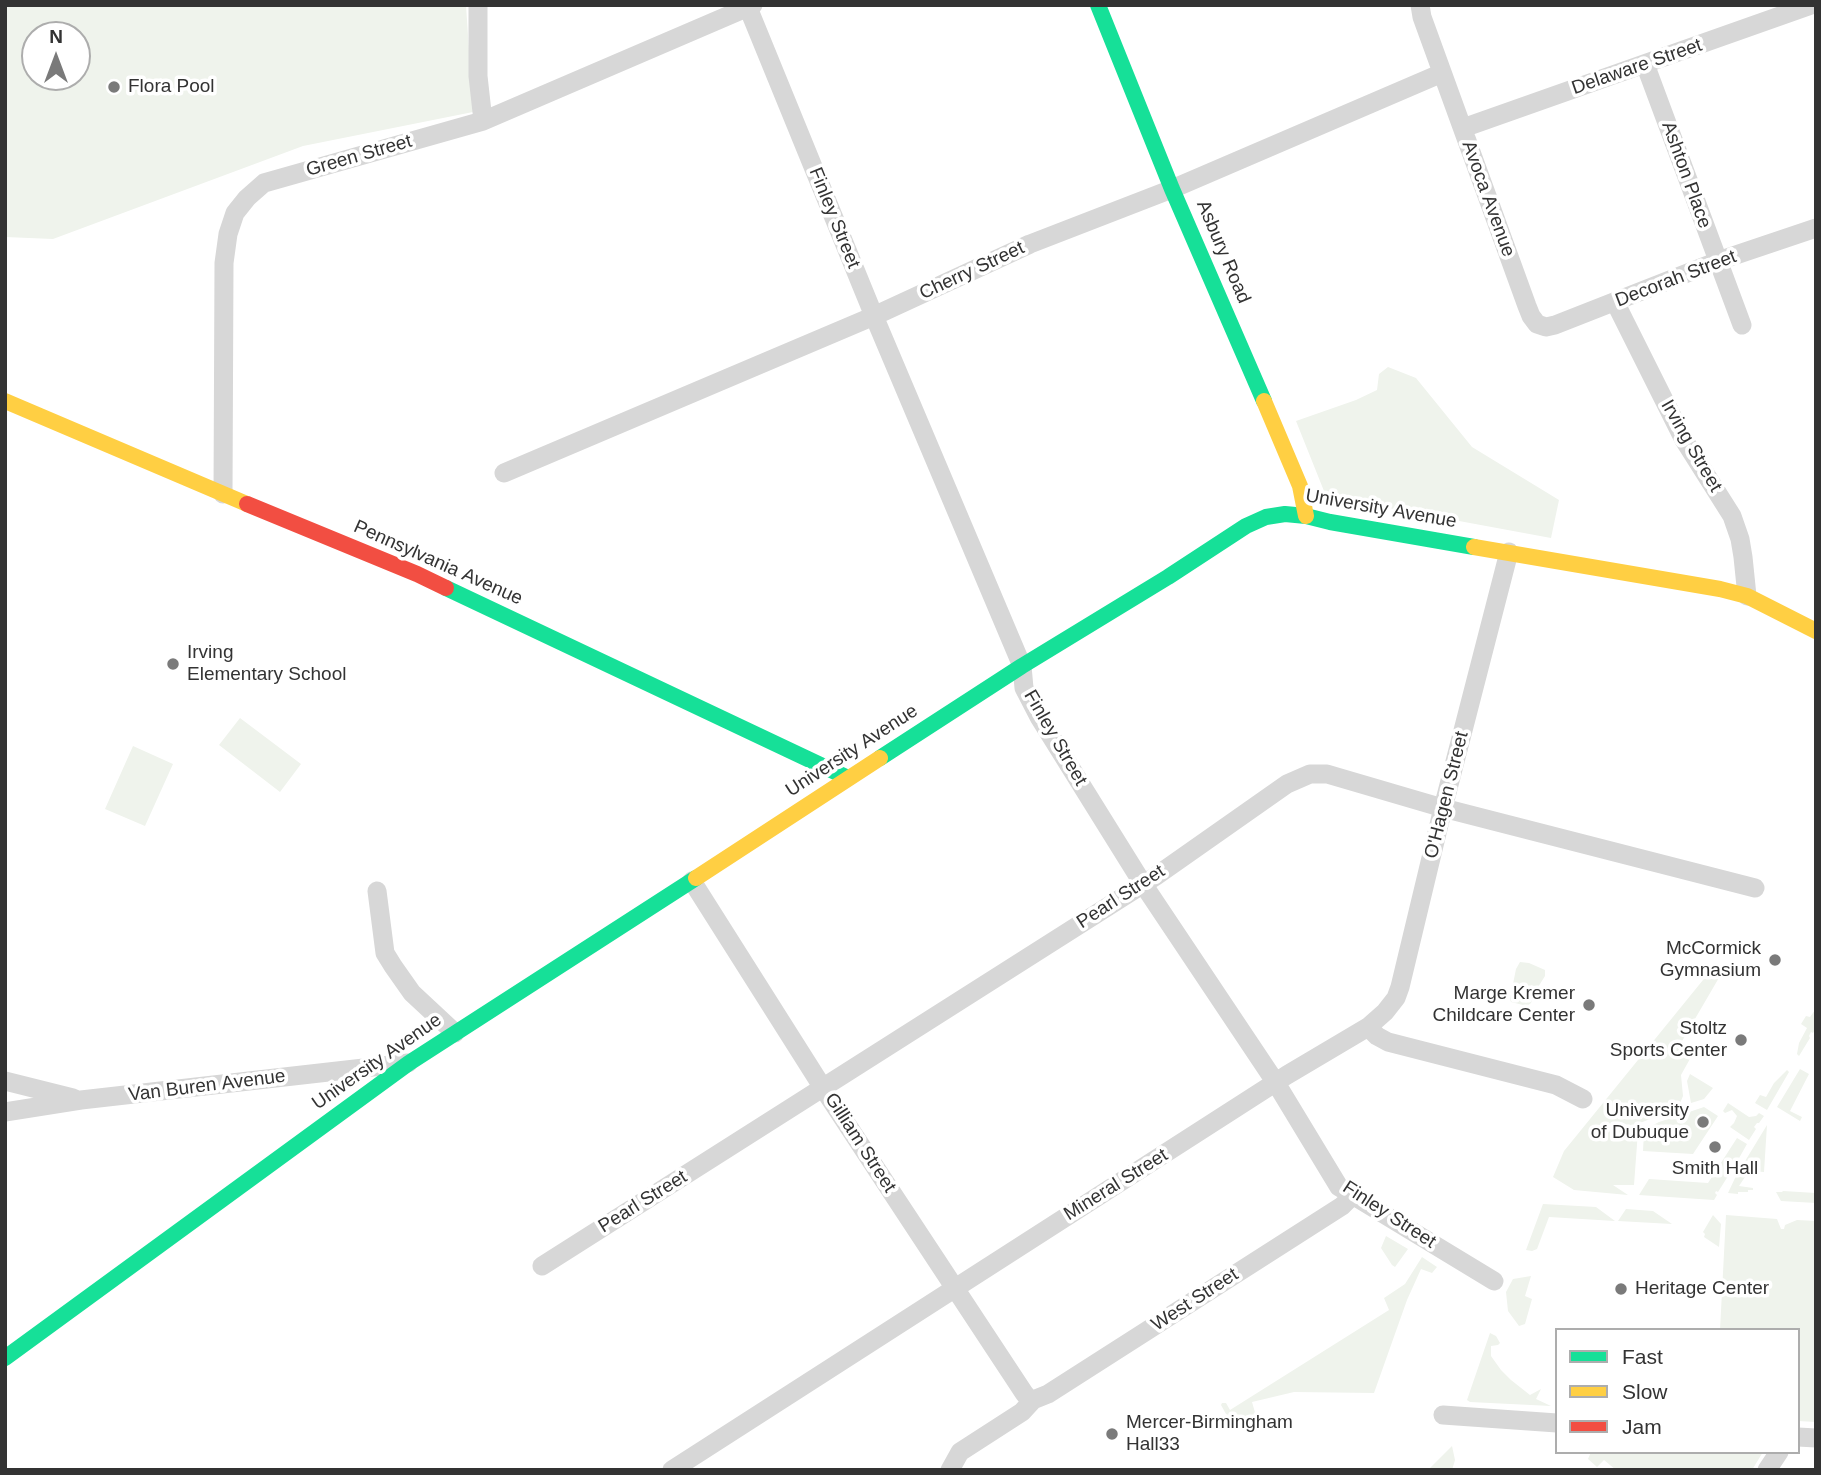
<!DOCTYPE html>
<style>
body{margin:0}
#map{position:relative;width:1821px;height:1475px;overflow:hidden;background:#fff;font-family:Arial,sans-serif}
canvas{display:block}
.frame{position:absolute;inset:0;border:7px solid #333;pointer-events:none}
.legend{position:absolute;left:1555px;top:1328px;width:245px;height:126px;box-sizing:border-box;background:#fff;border:2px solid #adadad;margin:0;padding:9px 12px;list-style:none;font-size:21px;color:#333}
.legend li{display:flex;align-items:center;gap:14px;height:35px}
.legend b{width:35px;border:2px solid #adadad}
.north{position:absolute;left:21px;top:21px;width:70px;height:70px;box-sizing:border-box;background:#fff;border:2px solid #adadad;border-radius:50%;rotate:0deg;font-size:19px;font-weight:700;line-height:28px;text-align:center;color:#333}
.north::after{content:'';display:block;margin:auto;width:24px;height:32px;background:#7a7a7a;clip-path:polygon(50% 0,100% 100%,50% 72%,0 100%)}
</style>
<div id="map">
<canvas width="1821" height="1475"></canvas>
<div class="frame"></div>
<ul class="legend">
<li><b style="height:9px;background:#16e098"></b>Fast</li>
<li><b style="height:9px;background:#ffcf43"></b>Slow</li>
<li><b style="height:9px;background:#f24e42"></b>Jam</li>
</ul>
<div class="north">N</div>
</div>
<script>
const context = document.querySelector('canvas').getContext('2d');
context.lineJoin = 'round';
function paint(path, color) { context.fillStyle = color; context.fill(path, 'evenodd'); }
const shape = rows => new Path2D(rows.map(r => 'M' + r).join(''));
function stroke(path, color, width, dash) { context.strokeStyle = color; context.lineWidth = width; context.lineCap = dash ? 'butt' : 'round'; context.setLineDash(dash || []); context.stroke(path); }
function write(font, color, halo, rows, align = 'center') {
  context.font = font + ' Arial,sans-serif'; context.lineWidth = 7; context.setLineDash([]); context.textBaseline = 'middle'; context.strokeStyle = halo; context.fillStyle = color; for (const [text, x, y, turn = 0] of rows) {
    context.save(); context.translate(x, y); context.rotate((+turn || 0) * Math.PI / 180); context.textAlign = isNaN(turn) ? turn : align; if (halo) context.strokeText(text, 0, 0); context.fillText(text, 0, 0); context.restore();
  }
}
const green = shape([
 [5,5,466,5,473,112,303,146,53,239,5,237],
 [35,35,77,35,77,77,35,77],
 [1388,367,1416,378,1472,447,1559,500,1551,538,1340,499,1324,491,1296,421,1356,400,1377,390,1379,374],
 [240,718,301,764,280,792,219,745],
 [133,746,173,764,145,826,105,809],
 [1520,962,1529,963,1545,970,1545,976,1535,992,1531,1003,1527,1006,1511,1002,1510,999,1516,969],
 [1709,970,1720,976,1678,1048,1691,1057,1681,1075,1683,1096,1678,1108,1640,1123,1638,1131,1634,1185,1613,1185,1628,1195,1574,1190,1553,1177,1564,1151,1703,980],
 [1815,1010,1816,1028,1813,1033,1811,1032,1809,1036,1810,1038,1799,1056,1797,1054,1799,1043,1807,1028,1801,1024,1806,1016,1810,1017],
 [1800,1069,1809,1074,1790,1111,1802,1117,1800,1121,1777,1107],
 [1787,1070,1789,1072,1767,1110,1755,1103,1760,1095,1766,1097,1774,1083],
 [1690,1074,1713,1088,1704,1099,1691,1103,1687,1081],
 [1728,1103,1749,1117,1756,1116,1759,1113,1764,1116,1759,1123,1757,1123,1754,1127,1756,1129,1749,1140,1730,1127,1734,1123,1737,1116,1732,1110,1725,1113,1723,1111],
 [1704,1107,1718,1116,1693,1154,1643,1151,1644,1132,1647,1128,1659,1122],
 [1767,1125,1764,1172,1749,1171,1739,1186,1753,1188,1753,1190,1748,1190,1748,1192,1738,1192,1738,1194,1728,1193,1736,1176],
 [1737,1138,1747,1144,1734,1167,1732,1166,1728,1171,1730,1173,1718,1192,1716,1191,1715,1193,1717,1195,1714,1200,1639,1195,1649,1179,1708,1183],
 [1783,1191,1816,1193,1816,1203,1781,1201,1776,1192,1782,1192],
 [1543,1204,1596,1207,1615,1221,1549,1217,1537,1249,1532,1251,1526,1250],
 [1626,1209,1653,1211,1672,1224,1618,1221],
 [1713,1215,1721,1224,1719,1247,1704,1237,1705,1234,1703,1232],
 [1726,1215,1777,1219,1781,1229,1784,1229,1785,1225,1797,1220,1816,1221,1816,1422,1798,1421,1798,1330,1720,1330],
 [1386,1236,1408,1249,1395,1267,1392,1265,1381,1248],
 [1422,1257,1437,1267,1432,1273,1421,1269,1407,1300,1374,1393,1294,1392,1252,1402,1256,1416,1250,1418,1236,1421,1226,1414,1221,1405,1222,1403,1226,1403,1230,1410,1389,1310,1384,1298,1405,1284],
 [1531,1276,1525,1296,1532,1299,1525,1324,1519,1326,1508,1311,1506,1292,1513,1279],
 [1490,1333,1496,1336,1500,1343,1498,1345,1491,1346,1491,1356,1501,1370,1511,1380,1530,1395,1541,1389,1536,1399,1551,1406,1470,1402,1467,1400],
 [1452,1446,1455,1460,1452,1470,1428,1470],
 [1591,1452,1763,1452,1752,1470,1616,1470,1604,1460,1597,1467,1588,1459]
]);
const street = shape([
 [478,5,478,76,483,121],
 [747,5,874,316,1022,666,1024,688,1039,717,1143,884,1276,1083,1339,1187,1494,1281],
 [1420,5,1422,17,1527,306,1531,316,1537,324,1546,327,1555,325,1718,261,1816,228],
 [1645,64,1742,325],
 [1463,128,1811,5],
 [1615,302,1684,440,1732,516,1740,539,1743,557,1747,596],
 [504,473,874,316,1030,244,1172,189,1442,73],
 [223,494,224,263,228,234,235,213,247,198,264,183,483,121,753,5],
 [692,881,823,1088,1024,1393,1028,1398,1033,1400],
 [377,891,385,953,393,966,412,993,455,1033],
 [1368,1027,1385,1012,1396,998,1400,987,1443,808,1509,552],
 [5,1081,73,1098],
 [5,1112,81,1100,408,1063],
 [542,1266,1156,876,1287,784,1310,774,1327,774,1443,808,1755,888],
 [1033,1400,1048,1394,1342,1206,1353,1195],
 [1443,1415,1557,1423],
 [1798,1437,1816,1438],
 [672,1470,1287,1075,1368,1027,1377,1036,1388,1042,1556,1085,1583,1099],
 [950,1470,960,1452,1022,1412,1033,1400],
 [1767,1470,1779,1452]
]);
const fast = shape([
 [1098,5,1172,189,1264,401],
 [446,588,848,778],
 [880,758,1022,666,1168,577,1246,526,1266,517,1285,514,1306,516,1330,522,1474,547],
 [5,1358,409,1063,696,878]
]);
const slow = shape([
 [5,401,247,504],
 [1264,401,1300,486,1306,516],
 [1474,547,1720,589,1747,596,1816,631],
 [696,878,880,758]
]);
const jam = shape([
 [247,504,417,574,446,588]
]);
const markers = [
 [114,87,7,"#7a7a7a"],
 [173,664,7,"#7a7a7a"],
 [1775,960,7,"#7a7a7a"],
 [1589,1005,7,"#7a7a7a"],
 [1741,1040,7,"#7a7a7a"],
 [1703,1122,7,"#7a7a7a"],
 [1715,1147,7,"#7a7a7a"],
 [1621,1289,7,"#7a7a7a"],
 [1112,1434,7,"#7a7a7a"]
];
const streetNames = [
 ["Delaware Street",1637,67,-19],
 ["Green Street",359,156,-16],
 ["Ashton Place",1686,175,70],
 ["Avoca Avenue",1488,199,70],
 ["Finley Street",834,218,68],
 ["Asbury Road",1223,252,67],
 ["Cherry Street",972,271,-25],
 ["Decorah Street",1676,279,-21],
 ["Irving Street",1691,446,60],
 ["University Avenue",1381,509,10],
 ["Pennsylvania Avenue",438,563,24],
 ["Finley Street",1055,738,60],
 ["University Avenue",852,751,-33],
 ["O'Hagen Street",1447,795,-76],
 ["Pearl Street",1121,897,-33],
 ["University Avenue",377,1062,-35],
 ["Van Buren Avenue",207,1086,-7],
 ["Gilliam Street",860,1143,57],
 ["Mineral Street",1116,1185,-32],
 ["Pearl Street",643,1202,-32],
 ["Finley Street",1389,1215,33],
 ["West Street",1195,1300,-33]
];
const poiNames = [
 ["Flora Pool",128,87],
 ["Irving",187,653],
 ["Elementary School",187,675],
 ["McCormick",1761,949,"right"],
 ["Gymnasium",1761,971,"right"],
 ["Marge Kremer",1575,994,"right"],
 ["Childcare Center",1575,1016,"right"],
 ["Stoltz",1727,1029,"right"],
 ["Sports Center",1727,1051,"right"],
 ["University",1689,1111,"right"],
 ["of Dubuque",1689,1133,"right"],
 ["Smith Hall",1715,1169,"center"],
 ["Heritage Center",1635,1289],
 ["Mercer-Birmingham",1126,1423],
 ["Hall33",1126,1445]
];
paint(green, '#eff3ec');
stroke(street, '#d7d7d7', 19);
stroke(fast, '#16e098', 16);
stroke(slow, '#ffcf43', 16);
stroke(jam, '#f24e42', 16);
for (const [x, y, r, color] of markers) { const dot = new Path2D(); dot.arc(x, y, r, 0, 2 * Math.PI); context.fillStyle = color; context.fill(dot); stroke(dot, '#fff', 2.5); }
write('19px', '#333', '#fff', streetNames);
write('19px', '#333', '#fff', poiNames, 'left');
</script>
